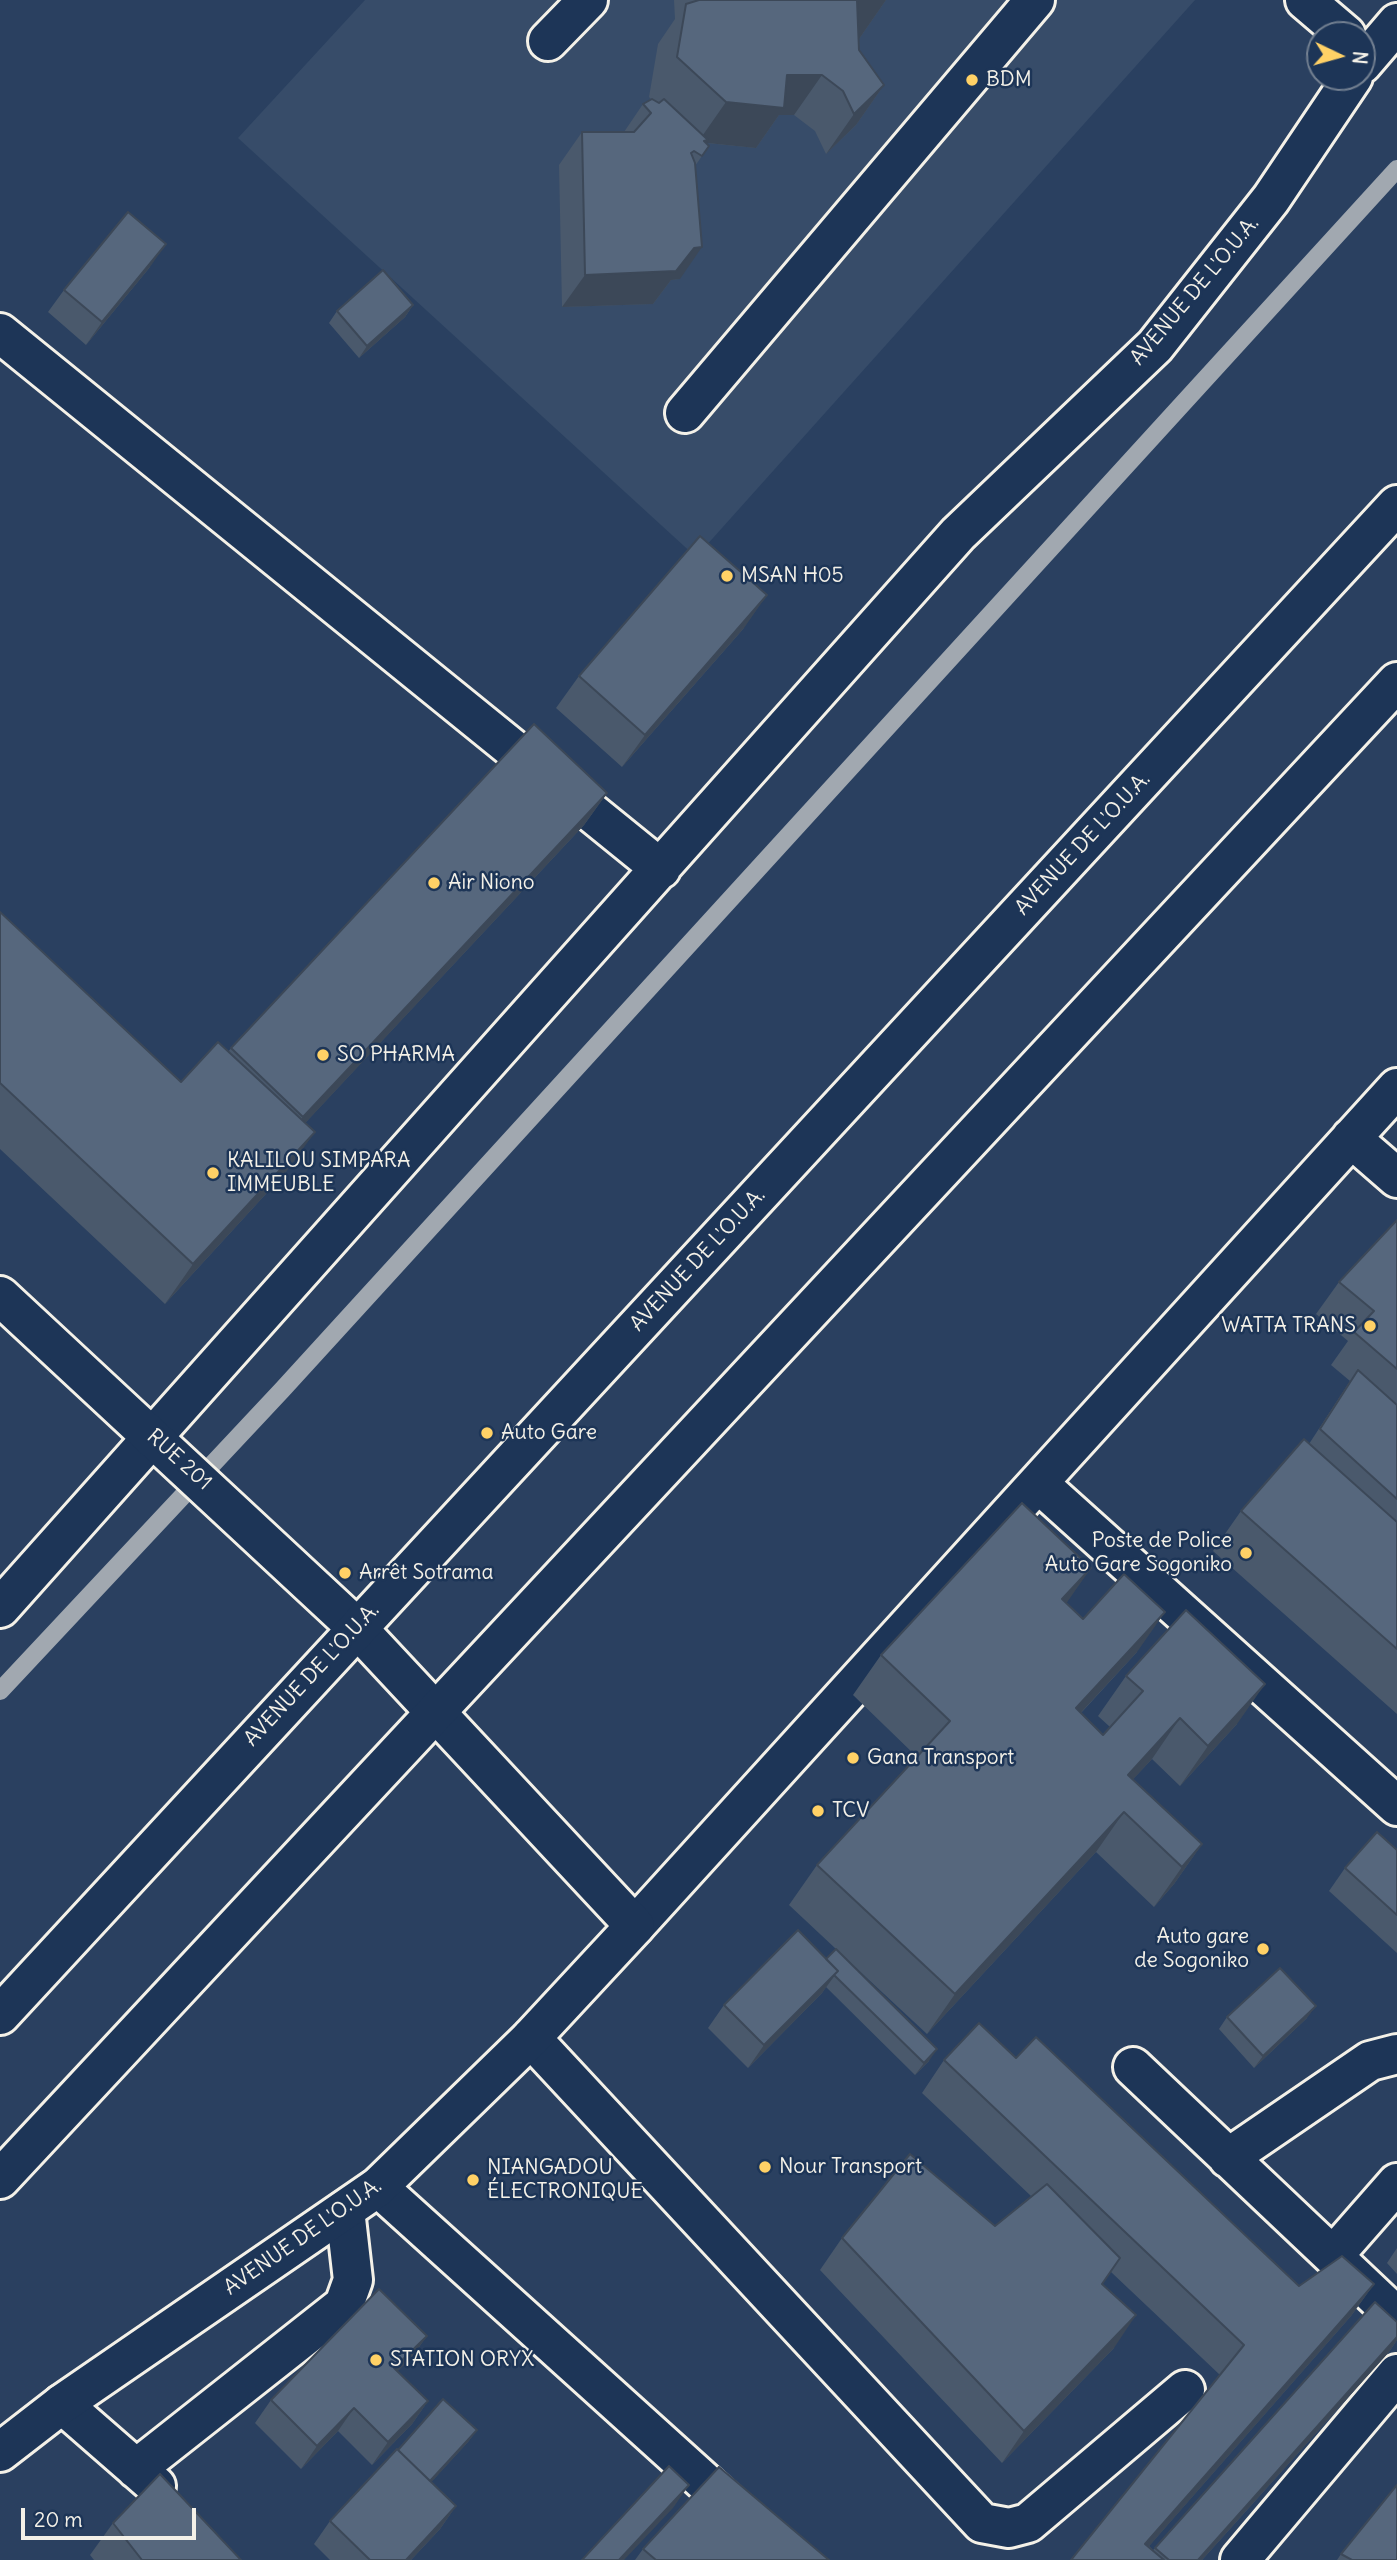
<!DOCTYPE html>
<meta charset="utf-8">
<style>
body{margin:0}
#map{position:relative;width:1397px;height:2560px;overflow:hidden;background:#2a4060;font-family:Delius,sans-serif}
canvas{display:block}
.north{position:absolute;left:1306px;top:21px;width:70px;height:70px;box-sizing:border-box;background:#1d3557;border:2px solid #738091;border-radius:50%;rotate:95deg;font-size:19px;font-weight:700;line-height:28px;text-align:center;color:#f4f1e8}
.north::after{content:'';display:block;margin:auto;width:24px;height:32px;background:#ffd166;clip-path:polygon(50% 0,100% 100%,50% 72%,0 100%)}
.scale{position:absolute;left:21px;top:2508px;width:175px;height:32px;box-sizing:border-box;border:4px solid #f4f1e8;border-top:0;padding-left:9px;font-size:21px;line-height:24px;white-space:nowrap;color:#f4f1e8;-webkit-text-stroke:5px #1d3557;paint-order:stroke}
</style>
<div id="map">
<canvas width="1397" height="2560"></canvas>
<div class="north">N</div>
<div class="scale">20 m</div>
</div>
<script>
const context = document.querySelector('canvas').getContext('2d');
context.lineJoin = 'round';
function paint(path, color) { context.fillStyle = color; context.fill(path, 'evenodd'); }
const shape = rows => new Path2D(rows.map(r => 'M' + r).join(''));
function stroke(path, color, width, dash) { context.strokeStyle = color; context.lineWidth = width; context.lineCap = dash ? 'butt' : 'round'; context.setLineDash(dash || []); context.stroke(path); }
function write(font, color, halo, rows, align = 'center') {
  context.font = font + ' Delius,sans-serif'; context.lineWidth = 5; context.setLineDash([]); context.textBaseline = 'middle'; context.strokeStyle = halo; context.fillStyle = color; for (const [text, x, y, turn = 0] of rows) {
    context.save(); context.translate(x, y); context.rotate((+turn || 0) * Math.PI / 180); context.textAlign = isNaN(turn) ? turn : align; if (halo) context.strokeText(text, 0, 0); context.fillText(text, 0, 0); context.restore();
  }
}
const built = shape([
 [365,0,1195,0,696,557,238,138]
]);
const stream = shape([
 [0,1691,282,1390,1397,169]
]);
const minor = shape([
 [1305,0,1346,35],
 [548,41,588,0],
 [1362,64,1397,23],
 [0,333,661,869],
 [685,413,1035,0],
 [1351,1138,1397,1178],
 [1038,1483,1397,1806],
 [0,1608,958,534,1155,346,1271,199,1353,77],
 [635,1926,1397,1088],
 [531,2038,982,2523,1009,2528,1028,2523,1185,2390],
 [1133,2067,1397,2317],
 [1228,2158,1370,2061,1397,2054],
 [378,2187,791,2560],
 [1333,2256,1397,2183],
 [62,2404,156,2486],
 [136,2469,344,2305,353,2280,345,2210],
 [1240,2560,1397,2374]
]);
const major = shape([
 [0,1296,356,1627,635,1926,531,2038,378,2187,62,2404,0,2452]
]);
const highway = shape([
 [0,2015,1397,505],
 [0,2179,1397,682]
]);
const wall = shape([
 [674,0,886,0,859,39,859,50,884,85,856,125,826,154,815,131,794,115,779,115,756,148,706,143,709,146,695,166,680,279,671,280,653,304,562,307,559,165,582,132,624,132,643,104,651,99,649,97,658,44,675,19],
 [150,267,86,345,48,312,64,290],
 [413,305,405,317,359,358,329,323,337,311],
 [744,628,622,767,556,708,579,676],
 [607,793,584,825,305,1123,286,1172,165,1304,0,1149,0,912,181,1082,228,1052,231,1048],
 [1397,1220,1397,1714,1213,1551,1241,1511,1309,1444,1350,1381,1331,1365,1348,1341,1316,1314,1339,1282],
 [1066,1603,1083,1619,1137,1652,1081,1713,1103,1735,1110,1727,1098,1716,1126,1676,1237,1724,1180,1786,1152,1759,1133,1779,1202,1844,1174,1884,1154,1907,1096,1852,927,2034,840,1953,929,2061,915,2075,826,1987,822,1993,748,2068,708,2028,724,2005,826,1959,836,1949,789,1905,817,1865,917,1757,853,1695,881,1655],
 [1397,1850,1397,1953,1329,1891,1345,1868],
 [1227,2017,1307,2018,1254,2068,1219,2029],
 [1016,2058,1299,2286,1374,2284,1351,2316,1149,2546,1153,2550,1397,2322,1397,2340,1389,2352,1202,2560,1071,2560,1220,2375,1111,2272,1102,2284,1114,2348,1002,2463,820,2270,842,2238,995,2226,1031,2196,922,2093,944,2060],
 [1397,2248,1397,2274,1387,2263],
 [427,2336,411,2358,397,2371,428,2401,412,2424,372,2465,338,2431,301,2469,255,2423,271,2400],
 [477,2430,468,2442,431,2482,456,2506,440,2529,411,2560,330,2560,314,2544,330,2521,398,2450],
 [113,2523,241,2560,94,2560,90,2555],
 [643,2549,829,2560,635,2560],
 [1341,2554,1397,2560,1337,2560]
]);
const shadedWall = shape([
 [854,0,886,0,859,39],
 [787,75,822,75,794,115,779,115,756,148,698,142,726,102],
 [884,85,856,125,826,154,854,114],
 [166,244,150,267,86,345,102,322],
 [702,247,680,279,671,280,653,304,562,307,585,275,694,248],
 [413,305,405,317,359,358,367,346],
 [767,595,744,628,622,767,645,735],
 [607,793,584,825,281,1149,303,1117],
 [315,1132,286,1172,165,1304,193,1264],
 [1091,1568,1063,1608,1062,1599],
 [1165,1612,1137,1652,1048,1748,1076,1708],
 [1265,1684,1237,1724,1180,1786,1208,1746],
 [1180,1718,1152,1759,1100,1815,1128,1775],
 [1124,1812,1096,1852,927,2034,955,1994],
 [1202,1844,1174,1884,1154,1907,1182,1867],
 [838,1971,822,1993,748,2068,764,2045],
 [1316,2006,1307,2018,1254,2068,1263,2056],
 [937,2049,929,2061,915,2075,924,2063],
 [1374,2284,1351,2316,1137,2560,1145,2544],
 [1136,2315,1114,2348,1002,2463,1024,2431],
 [427,2336,411,2358,378,2391,394,2368],
 [1397,2337,1397,2340,1389,2352,1202,2560,1198,2560],
 [428,2401,412,2424,372,2465,388,2442],
 [354,2408,338,2431,301,2469,317,2446],
 [477,2430,468,2442,417,2498,425,2486],
 [689,2485,673,2508,624,2560,619,2560],
 [456,2506,440,2529,411,2560,406,2560]
]);
const building = shape([
 [699,0,857,0,859,50,884,85,854,114,843,91,822,75,787,75,784,108,726,102,677,57,686,4,699,0],
 [652,99,659,103,664,99,708,140,704,141,709,146,702,156,694,151,691,153,695,163,702,247,694,248,676,271,585,275,582,132,634,132,651,113,643,104,652,99],
 [128,212,166,244,102,322,64,290,128,212],
 [383,270,413,305,367,346,337,311,383,270],
 [700,536,767,595,645,735,579,676,700,536],
 [534,724,607,793,303,1117,231,1048,534,724],
 [0,912,181,1082,218,1042,315,1132,193,1264,0,1083,0,912],
 [1397,1220,1397,1369,1354,1332,1374,1311,1339,1282,1397,1220],
 [1358,1370,1397,1405,1397,1499,1320,1429,1358,1370],
 [1304,1439,1397,1522,1397,1649,1241,1511,1304,1439],
 [1022,1503,1091,1568,1062,1599,1083,1619,1124,1574,1165,1612,1076,1708,1103,1735,1143,1691,1126,1676,1186,1610,1265,1684,1208,1746,1180,1718,1128,1775,1202,1844,1182,1867,1124,1812,955,1994,817,1865,950,1721,881,1655,1022,1503],
 [1377,1832,1397,1850,1397,1915,1345,1868,1377,1832],
 [798,1930,838,1971,764,2045,724,2005,798,1930],
 [836,1949,937,2049,924,2063,834,1975,838,1971,826,1959,836,1949],
 [1280,1968,1316,2006,1263,2056,1227,2017,1280,1968],
 [979,2023,1016,2058,1036,2037,1299,2286,1342,2256,1374,2284,1145,2544,1164,2560,1071,2560,1244,2345,944,2060,979,2023],
 [910,2154,995,2226,1047,2184,1120,2258,1102,2284,1136,2315,1024,2431,842,2238,910,2154],
 [379,2289,427,2336,394,2368,428,2401,388,2442,354,2408,317,2446,271,2400,379,2289],
 [1375,2302,1397,2322,1397,2337,1198,2560,1169,2560,1155,2548,1375,2302],
 [443,2399,477,2430,430,2481,398,2450,443,2399],
 [397,2449,456,2506,406,2560,370,2560,330,2521,397,2449],
 [669,2466,689,2485,619,2560,582,2560,669,2466],
 [719,2467,829,2560,656,2560,643,2549,719,2467],
 [160,2474,241,2560,142,2560,113,2523,160,2474],
 [1397,2485,1397,2560,1352,2560,1341,2554,1397,2485]
]);
const markers = [
 [972,80,7,"#ffd166"],
 [727,576,7,"#ffd166"],
 [434,883,7,"#ffd166"],
 [323,1055,7,"#ffd166"],
 [213,1173,7,"#ffd166"],
 [1370,1326,7,"#ffd166"],
 [487,1433,7,"#ffd166"],
 [1246,1553,7,"#ffd166"],
 [345,1573,7,"#ffd166"],
 [853,1758,7,"#ffd166"],
 [818,1811,7,"#ffd166"],
 [1263,1949,7,"#ffd166"],
 [765,2167,7,"#ffd166"],
 [473,2180,7,"#ffd166"],
 [376,2360,7,"#ffd166"]
];
const poiNames = [
 ["BDM",986,80],
 ["MSAN H05",741,576],
 ["Air Niono",448,883],
 ["SO PHARMA",337,1055],
 ["KALILOU SIMPARA",227,1161],
 ["IMMEUBLE",227,1185],
 ["WATTA TRANS",1356,1326,"right"],
 ["Auto Gare",501,1433],
 ["Poste de Police",1232,1541,"right"],
 ["Auto Gare Sogoniko",1232,1565,"right"],
 ["Arrêt Sotrama",359,1573],
 ["Gana Transport",867,1758],
 ["TCV",832,1811],
 ["Auto gare",1249,1937,"right"],
 ["de Sogoniko",1249,1961,"right"],
 ["Nour Transport",779,2167],
 ["NIANGADOU",487,2168],
 ["ÉLECTRONIQUE",487,2192],
 ["STATION ORYX",390,2360]
];
const streetNames = [
 ["AVENUE DE L'O.U.A.",1195,291,-50],
 ["AVENUE DE L'O.U.A.",1083,844,-47],
 ["AVENUE DE L'O.U.A.",698,1260,-47],
 ["RUE 201",179,1460,42],
 ["AVENUE DE L'O.U.A.",312,1675,-47],
 ["AVENUE DE L'O.U.A.",303,2237,-35]
];
paint(built, '#374c69');
stroke(stream, '#a1a8b0', 18);
stroke(minor, '#f4f1e8', 44);
stroke(major, '#f4f1e8', 44);
stroke(highway, '#f4f1e8', 44);
stroke(minor, '#1d3557', 38);
stroke(major, '#1d3557', 38);
stroke(highway, '#1d3557', 38);
paint(wall, '#4a596c');
paint(shadedWall, '#3c4858');
paint(building, '#56677d');
stroke(building, '#3c4858', 2);
for (const [x, y, r, color] of markers) { const dot = new Path2D(); dot.arc(x, y, r, 0, 2 * Math.PI); context.fillStyle = color; context.fill(dot); stroke(dot, '#1d3557', 2.5); }
write('21px', '#f4f1e8', '#1d3557', poiNames, 'left');
write('21px', '#f4f1e8', '#1d3557', streetNames);
</script>
